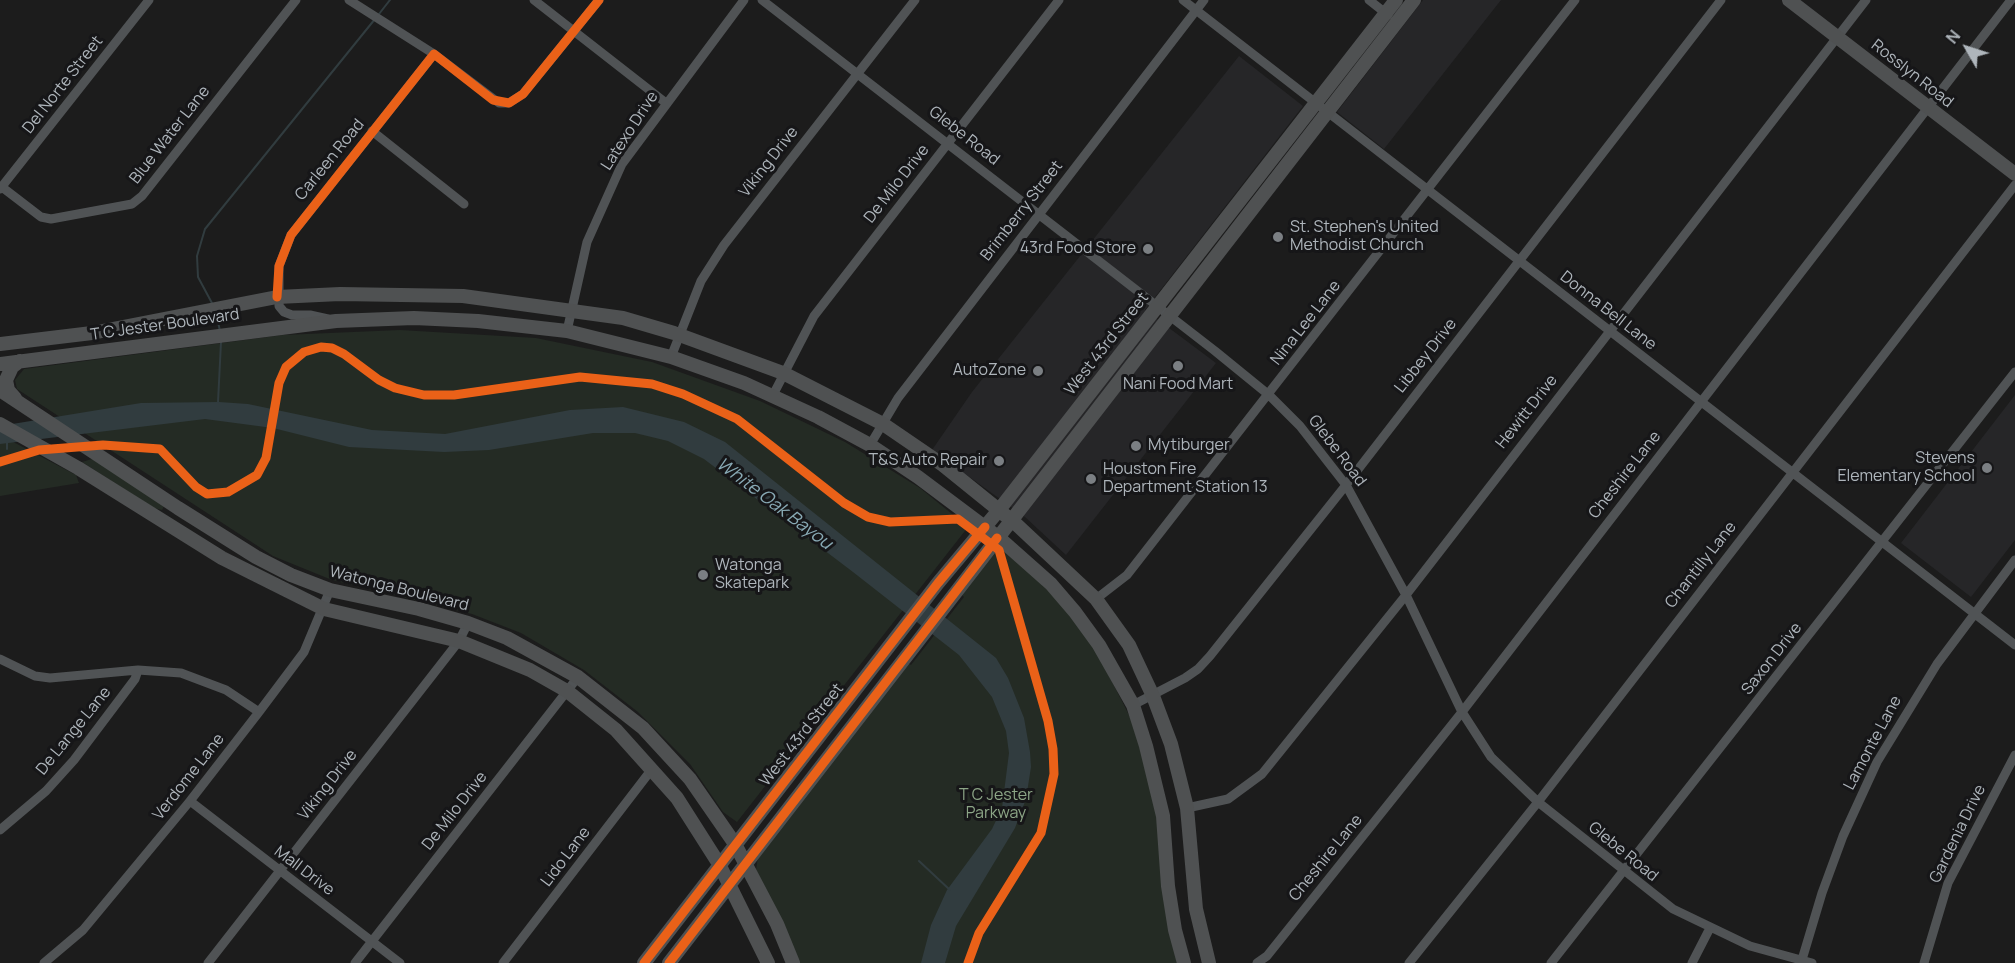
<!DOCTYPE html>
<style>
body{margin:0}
#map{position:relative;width:2015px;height:963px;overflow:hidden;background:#1c1c1c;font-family:Manrope,sans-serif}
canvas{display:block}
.north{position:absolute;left:1937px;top:18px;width:60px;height:60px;-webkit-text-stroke:4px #161618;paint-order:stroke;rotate:309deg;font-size:16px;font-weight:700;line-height:24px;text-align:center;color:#aeb5bb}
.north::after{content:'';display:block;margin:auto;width:21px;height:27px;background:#aeb5bb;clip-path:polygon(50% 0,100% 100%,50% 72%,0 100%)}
</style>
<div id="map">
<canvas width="2015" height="963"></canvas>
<div class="north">N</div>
</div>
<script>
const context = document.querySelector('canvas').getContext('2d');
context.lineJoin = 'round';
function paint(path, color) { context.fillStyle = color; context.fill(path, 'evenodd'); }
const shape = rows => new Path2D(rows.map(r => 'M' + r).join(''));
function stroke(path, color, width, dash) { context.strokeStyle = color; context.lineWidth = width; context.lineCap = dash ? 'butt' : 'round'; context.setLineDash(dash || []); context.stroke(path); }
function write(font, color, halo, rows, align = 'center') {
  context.font = font + ' Manrope,sans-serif'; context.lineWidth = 6; context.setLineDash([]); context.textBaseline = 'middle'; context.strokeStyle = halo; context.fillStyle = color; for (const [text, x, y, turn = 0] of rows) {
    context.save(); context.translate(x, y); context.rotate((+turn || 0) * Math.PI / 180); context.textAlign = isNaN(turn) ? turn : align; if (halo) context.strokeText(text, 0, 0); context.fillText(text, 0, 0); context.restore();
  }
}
const built = shape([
 [1423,0,1501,0,1384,149,1337,112],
 [1239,56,1303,106,1145,310,1216,363,1066,555,1025,517,932,450,972,392],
 [2015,395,2015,540,1971,597,1901,543]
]);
const green = shape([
 [400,330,536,338,652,362,760,401,845,442,920,488,968,527,737,822,723,812,690,764,638,712,584,670,521,633,472,614,332,580,273,556,17,389,15,380,24,369,283,335],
 [0,435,76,475,79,483,0,496],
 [95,458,164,506,162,510,154,508,82,462],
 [999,550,1006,551,1029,571,1063,606,1097,652,1131,719,1153,789,1179,963,799,963,756,870,758,857,908,663,911,665,964,597,961,594,993,553]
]);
const water = shape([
 [219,402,248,404,372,430,445,434,570,410,623,407,684,422,725,442,996,658,1008,678,1024,718,1030,752,1031,767,1026,799,1015,828,956,926,945,963,921,963,931,925,947,890,992,829,1002,808,1009,753,1006,731,992,697,959,655,853,572,704,459,668,441,635,433,593,433,489,450,444,452,349,447,273,428,205,419,0,444,0,426,141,403]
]);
const stream = shape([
 [379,14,390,0],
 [213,305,198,277,197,256,205,229,375,19],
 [216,313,220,331],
 [218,402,221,342],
 [7,440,7,449],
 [919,861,950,890]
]);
const street = shape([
 [349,0,434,54,499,103,509,103,523,94,599,0],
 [534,0,666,103],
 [762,0,1215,351,1269,395,1300,426,1346,485,1406,595,1462,712,1491,757,1538,802,1673,909,1750,946,1812,963],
 [1183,0,2015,645],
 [1369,0,1388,15],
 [372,131,464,204],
 [2,187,41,217,51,219,132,204,142,196,296,0],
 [0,189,149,0],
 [328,319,310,315,292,315,284,312,279,306,279,266,291,235,434,54],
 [567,331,587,242,622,164,744,0],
 [671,357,701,281,724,245,915,0],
 [773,395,814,316,1059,0],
 [870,445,898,398,1204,0],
 [1096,599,1127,575,1575,0],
 [0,659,35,676,50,678,138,670,181,673,226,690,259,712],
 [1133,705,1185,678,1198,669,1210,656,1346,485,1721,0],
 [190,801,400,963],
 [1187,808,1228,799,1262,774,1406,595,1866,0],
 [0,830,46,791,74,760,135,679,138,670],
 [44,963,83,930,190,801,259,712,304,652,330,590],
 [208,963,459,641,468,623],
 [355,963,578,677],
 [503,963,652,769],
 [1257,963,1267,956,1462,712,2011,0],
 [1409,963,1538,802,2015,185],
 [1551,963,2015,372],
 [1692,963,1710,928],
 [1801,963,1822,893,1843,836,1877,762,1937,664,2015,560],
 [1924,963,1948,883,2015,755]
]);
const secondary = shape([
 [1789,0,2015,174],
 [0,344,92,333,277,297,340,294,463,296,623,318,674,333,783,373,883,424,943,465,1016,524,1096,599,1129,645,1153,696,1171,744,1187,808,1196,909,1209,963],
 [0,364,336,321,414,318,478,321,567,331,671,357,744,383,818,417,870,445,918,477,998,537,1051,584,1075,612,1099,645,1133,705,1146,746,1163,816,1168,886,1175,930,1184,963],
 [0,390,178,508,256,557,291,575,330,590,419,609,468,623,507,638,578,677,643,728,690,779,735,844,777,924,793,963],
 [15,398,8,390,6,380,12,367,20,361],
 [0,424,78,468,222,558,324,609,459,641,530,670,567,691,616,730,677,798,719,864,768,963],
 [644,963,938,583,999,510,1396,0],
 [669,963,1414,0]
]);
const cycleway = shape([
 [277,297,279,266,291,235,434,54,493,100,509,103,523,94,599,0],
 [0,462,39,450,103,445,160,449,196,487,207,494,228,492,257,475,266,458,279,383,286,367,304,352,321,347,332,348,344,354,379,380,395,388,424,395,454,395,580,377,652,384,683,394,737,419,844,503,868,517,890,522,958,519,999,550,1048,721,1053,749,1054,774,1041,833,979,933,968,963],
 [644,963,938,583,985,527],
 [669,963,997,538]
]);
const markers = [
 [1278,237,6,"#7b7f83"],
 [1148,249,6,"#7b7f83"],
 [1178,366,6,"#7b7f83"],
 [1038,371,6,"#7b7f83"],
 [1136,446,6,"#7b7f83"],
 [999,461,6,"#7b7f83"],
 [1987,468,6,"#7b7f83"],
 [1091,479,6,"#7b7f83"],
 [703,575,6,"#7b7f83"]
];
const streetNames = [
 ["Rosslyn Road",1912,74,38],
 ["Del Norte Street",63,85,-52],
 ["Latexo Drive",630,131,-57],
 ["Blue Water Lane",170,135,-52],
 ["Glebe Road",964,136,38],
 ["Carleen Road",330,160,-51],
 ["Viking Drive",769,162,-52],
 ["De Milo Drive",897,184,-52],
 ["Brimberry Street",1022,211,-52],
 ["Donna Bell Lane",1608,311,38],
 ["Nina Lee Lane",1306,323,-52],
 ["T C Jester Boulevard",165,325,-8],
 ["West 43rd Street",1107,344,-52],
 ["Libbey Drive",1426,356,-52],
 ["Hewitt Drive",1527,412,-52],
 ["Glebe Road",1337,451,53],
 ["Cheshire Lane",1625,475,-52],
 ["Chantilly Lane",1701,565,-52],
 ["Watonga Boulevard",399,589,14],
 ["Saxon Drive",1772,659,-52],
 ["De Lange Lane",74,731,-51],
 ["West 43rd Street",802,735,-52],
 ["Lamonte Lane",1873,743,-62],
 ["Verdome Lane",189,777,-52],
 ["Viking Drive",328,785,-52],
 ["De Milo Drive",455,811,-52],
 ["Gardenia Drive",1958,834,-64],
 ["Glebe Road",1623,852,39],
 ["Lido Lane",566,857,-53],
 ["Cheshire Lane",1326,858,-51],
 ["Mall Drive",304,871,37]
];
const poiNames = [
 ["St. Stephen's United",1290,228],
 ["Methodist Church",1290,246],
 ["43rd Food Store",1136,249,"right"],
 ["AutoZone",1026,371,"right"],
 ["Nani Food Mart",1178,385,"center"],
 ["Mytiburger",1148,446],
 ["Stevens",1975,459,"right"],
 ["Elementary School",1975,477,"right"],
 ["T&S Auto Repair",987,461,"right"],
 ["Houston Fire",1103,470],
 ["Department Station 13",1103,488],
 ["Watonga",715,566],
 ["Skatepark",715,584]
];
const parkNames = [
 ["T C Jester",996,796],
 ["Parkway",996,814]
];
const waterNames = [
 ["White Oak Bayou",774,504,37]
];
paint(built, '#262628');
paint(green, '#242b24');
paint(water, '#313c3f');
stroke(stream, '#313c3f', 2);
stroke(street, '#505355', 9);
stroke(secondary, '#4f5152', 14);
stroke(cycleway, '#ea6118', 9);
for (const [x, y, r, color] of markers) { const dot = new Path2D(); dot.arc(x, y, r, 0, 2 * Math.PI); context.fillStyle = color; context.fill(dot); stroke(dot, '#161618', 2); }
write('16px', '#aeb5bb', '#161618', streetNames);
write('16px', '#aeb5bb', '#161618', poiNames, 'left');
write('16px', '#8ca586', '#161618', parkNames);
write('italic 18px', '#88a9b4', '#161618', waterNames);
</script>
